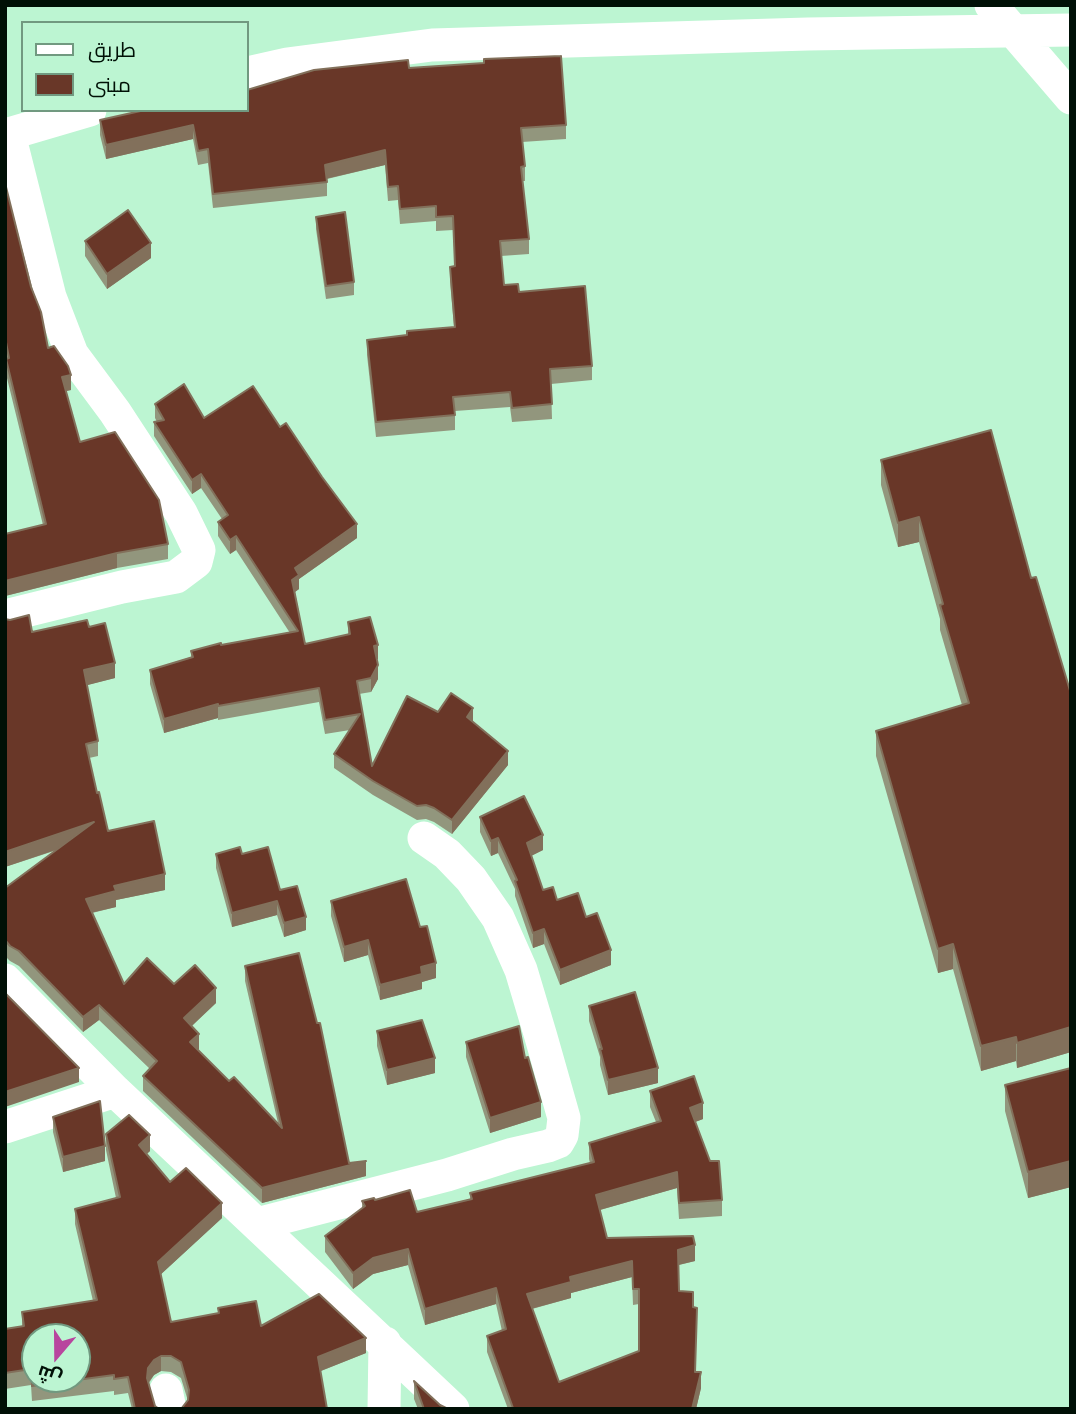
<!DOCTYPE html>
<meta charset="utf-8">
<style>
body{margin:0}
#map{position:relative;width:1076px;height:1414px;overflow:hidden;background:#bcf5d2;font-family:"Open Sans",Cairo,sans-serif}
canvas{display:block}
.frame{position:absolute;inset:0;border:7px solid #001006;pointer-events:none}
.legend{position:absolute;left:21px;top:21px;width:228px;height:91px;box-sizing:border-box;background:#bcf5d2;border:2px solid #719980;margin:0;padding:9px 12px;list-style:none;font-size:21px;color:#001006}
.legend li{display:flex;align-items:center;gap:14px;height:35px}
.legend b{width:35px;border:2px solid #719980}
.north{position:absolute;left:21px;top:1323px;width:70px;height:70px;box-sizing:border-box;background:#bcf5d2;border:2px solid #719980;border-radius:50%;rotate:200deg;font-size:19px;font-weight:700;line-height:28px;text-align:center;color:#001006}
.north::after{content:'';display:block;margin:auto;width:24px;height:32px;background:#b8459e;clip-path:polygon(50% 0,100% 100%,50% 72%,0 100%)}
</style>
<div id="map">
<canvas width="1076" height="1414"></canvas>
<div class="frame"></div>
<ul class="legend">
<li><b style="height:9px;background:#fff"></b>طريق</li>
<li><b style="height:19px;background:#693728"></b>مبنى</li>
</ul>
<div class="north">ش</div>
</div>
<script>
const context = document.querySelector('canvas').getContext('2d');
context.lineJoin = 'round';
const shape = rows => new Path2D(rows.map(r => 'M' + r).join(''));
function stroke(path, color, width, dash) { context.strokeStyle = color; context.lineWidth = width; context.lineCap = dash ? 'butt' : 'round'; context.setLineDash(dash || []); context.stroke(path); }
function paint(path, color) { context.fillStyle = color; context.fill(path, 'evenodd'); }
const minor = shape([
 [991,5,1071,98],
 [247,73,287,64,432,45,808,34,1071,30],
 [5,135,90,110],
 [5,616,122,587,176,577,196,562,199,550,181,513,115,412,72,354,50,297,9,134],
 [5,980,115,1091,453,1409],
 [5,1127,115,1091],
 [257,1224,447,1175,513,1154,548,1146,558,1142,562,1135,564,1118,541,1037,521,970,498,918,471,879,447,854,424,838],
 [166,1390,170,1409],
 [384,1409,385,1343]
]);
const wall = shape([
 [409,68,566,125,566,139,522,142,525,166,525,181,522,181,529,239,529,254,501,256,504,285,519,292,592,366,592,380,551,384,552,419,512,422,510,407,455,411,455,430,376,437,367,355,367,340,407,335,454,327,450,281,450,267,455,266,453,230,436,231,436,221,400,224,398,200,388,201,385,165,327,179,327,196,213,208,208,163,198,165,193,139,106,159,100,135,100,120],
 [5,183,48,348,71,390,65,391,80,442,168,544,168,559,117,568,5,596,5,534,43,525,6,374,6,359,5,353],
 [316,217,354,282,354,295,326,299,316,229],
 [85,241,151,258,107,289,85,256],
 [155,404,204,418,280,427,357,538,299,579,299,589,295,592,305,644,348,635,348,622,378,659,376,659,378,679,371,692,359,694,372,766,438,712,473,722,508,765,452,834,434,822,426,819,417,820,373,795,334,768,334,754,350,730,325,734,319,702,218,720,218,718,164,733,150,684,150,670,191,657,191,651,290,633,236,550,230,554,218,536,218,522,222,519,201,488,192,494,154,436,154,422,157,422,155,418],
 [881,460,1031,578,1071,694,1071,1052,1017,1068,1016,1061,981,1071,953,969,938,973,876,756,876,731,962,705,940,630,940,619,919,542,898,547,881,485],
 [5,619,32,632,89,627,115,678,87,685,98,741,98,756,89,758,97,793,108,831,165,890,116,900,116,907,92,913,124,984,174,984,216,1003,192,1026,199,1049,198,1050,229,1081,278,1123,245,981,245,966,349,1163,366,1176,262,1203,143,1091,143,1076,150,1069,99,1020,83,1032,19,966,10,961,5,956,5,889,57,850,5,867],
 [480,817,543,850,531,856,543,890,586,917,611,965,560,985,544,944,533,948,515,896,515,889,498,853,491,856,480,832],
 [216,854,242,854,280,890,306,930,284,937,277,915,232,927,216,868],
 [331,901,420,927,436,978,422,982,422,989,380,1000,368,955,344,962,331,916],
 [589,1006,658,1083,608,1095,600,1065,600,1057,589,1021],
 [377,1031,435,1073,387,1085,377,1046],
 [466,1042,525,1058,541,1117,490,1133,466,1057],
 [1071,1068,1071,1187,1028,1198,1005,1111,1005,1085],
 [650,1091,703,1119,695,1122,722,1200,722,1216,679,1219,677,1188,600,1210,607,1238,695,1261,679,1265,679,1291,693,1307,696,1372,701,1388,696,1409,508,1409,487,1352,487,1336,502,1331,496,1304,425,1325,408,1265,373,1274,353,1289,325,1252,325,1236,362,1208,362,1201,375,1200,417,1212,470,1199,470,1193,590,1163,589,1159,589,1143,656,1122,650,1107],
 [632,1277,633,1305,639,1304,639,1351,559,1382,532,1309,571,1298,571,1293],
 [53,1117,105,1161,63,1172,53,1132],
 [106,1134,150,1151,147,1154,170,1182,222,1218,161,1274,171,1322,218,1313,218,1308,261,1326,366,1353,321,1371,188,1401,181,1378,171,1372,161,1371,154,1375,149,1383,155,1406,159,1409,132,1409,128,1393,114,1395,114,1391,32,1401,31,1385,5,1389,5,1329,22,1327,22,1312,93,1301,75,1224,75,1209,116,1198,106,1150],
 [414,1381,440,1405,448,1409,418,1409,414,1399]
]);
const shadedWall = shape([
 [193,125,193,139,106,159,106,145],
 [385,150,385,165,325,179,325,165],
 [151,243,151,258,107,289,107,274],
 [71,375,71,390,62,392,62,377],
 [201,474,201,488,192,494,192,480],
 [919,517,919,542,898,547,898,523],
 [357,524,357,538,299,579,299,589,292,594,292,580,295,568],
 [236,536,236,550,230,554,230,540],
 [117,553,117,568,5,596,5,581],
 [378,645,378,659,374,660,374,646],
 [115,663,115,678,84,686,84,670],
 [378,665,378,679,371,692,371,678],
 [218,704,218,718,164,733,164,719],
 [473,708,473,722,467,717],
 [508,751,508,765,452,834,452,820],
 [94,822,94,837,5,867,5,852],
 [543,835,543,850,527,858,527,843],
 [498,838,498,853,491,856,491,841],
 [165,874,165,890,116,900,116,907,86,914,86,899,114,886],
 [277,901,277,915,232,927,232,913],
 [306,917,306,930,284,937,284,923],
 [544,929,544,944,533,948,533,933],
 [368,940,368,955,344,962,344,947],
 [953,944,953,969,938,973,938,949],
 [611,950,611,965,560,985,560,970],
 [436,963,436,978,422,982,422,989,380,1000,380,985,421,967],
 [216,988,216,1003,184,1033,184,1018],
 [99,1005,99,1020,83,1032,83,1017],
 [1071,1027,1071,1052,1017,1068,1017,1043],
 [199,1034,199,1049,190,1057,190,1042],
 [1016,1037,1016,1061,981,1071,981,1046],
 [435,1058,435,1073,387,1085,387,1070],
 [79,1068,79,1082,5,1107,5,1092],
 [658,1068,658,1083,608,1095,608,1080],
 [541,1102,541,1117,490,1133,490,1118],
 [703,1103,703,1119,690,1124,690,1108],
 [150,1135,150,1151,139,1160,139,1145],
 [105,1146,105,1161,63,1172,63,1157],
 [366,1161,366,1176,262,1203,262,1188],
 [1071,1161,1071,1187,1028,1198,1028,1172],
 [677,1172,677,1188,596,1211,596,1195],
 [222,1203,222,1218,158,1277,158,1262],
 [695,1245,695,1261,678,1265,678,1250],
 [408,1249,408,1265,373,1274,353,1289,353,1273,373,1258],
 [632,1261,632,1277,571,1293,571,1298,527,1310,527,1294,570,1277],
 [496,1288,496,1304,425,1325,425,1309],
 [366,1338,366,1353,318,1372,318,1357],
 [161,1356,161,1371,154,1375,148,1383,147,1378,148,1368,154,1360],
 [701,1372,701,1388,696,1409,692,1409]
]);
const building = shape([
 [561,56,566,125,521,128,525,166,521,167,529,239,500,241,504,285,518,284,519,292,585,286,592,366,550,369,552,404,512,408,510,392,453,397,455,415,376,422,367,340,407,335,407,331,455,327,450,267,455,266,453,216,436,217,436,206,400,209,398,186,388,187,385,150,325,165,327,182,213,194,208,149,198,151,193,125,106,145,100,120,145,110,247,110,247,90,314,70,408,60,409,68,484,63,484,59,561,56],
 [5,183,31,287,41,312,48,348,54,346,68,366,71,375,62,377,80,442,115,432,159,500,168,544,117,553,5,581,5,534,46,524,6,359,9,358,5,337,5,183],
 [128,210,151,243,107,274,85,241,128,210],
 [345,212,354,282,326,286,316,217,345,212],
 [184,384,204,418,253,386,280,427,286,423,322,477,357,524,295,568,299,575,292,580,305,644,350,634,348,622,370,617,378,645,374,646,378,665,371,678,357,681,372,766,407,696,438,712,451,693,473,708,467,717,508,751,452,820,434,808,426,805,417,806,373,781,334,754,360,714,325,720,319,688,218,706,218,704,164,719,150,670,193,657,191,651,221,643,221,645,298,631,236,536,230,540,218,522,228,515,201,474,192,480,154,422,164,420,155,404,184,384],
 [991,430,1031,578,1036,577,1071,694,1071,1027,1017,1043,1016,1037,981,1046,953,944,938,949,876,731,969,703,940,605,943,604,919,517,898,523,881,460,991,430],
 [29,615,32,632,87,620,89,627,105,623,115,663,84,670,98,741,86,744,97,793,99,792,108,831,154,821,165,874,114,886,116,891,86,899,124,984,147,958,174,984,195,965,216,988,184,1018,199,1034,190,1042,229,1081,234,1077,282,1128,245,966,299,953,317,1023,320,1023,349,1163,366,1161,262,1188,143,1076,157,1061,99,1005,83,1017,19,951,10,946,5,940,5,888,94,822,5,852,5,619,10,620,29,615],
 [524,796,543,835,527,843,543,890,553,887,557,900,578,893,586,917,597,913,611,950,560,970,544,929,533,933,515,881,517,880,498,838,491,841,480,817,524,796],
 [240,847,242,854,268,847,280,890,297,886,306,917,284,923,277,901,232,913,216,854,240,847],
 [406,879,420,927,427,926,436,963,421,967,422,974,380,985,368,940,344,947,331,901,406,879],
 [635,992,658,1068,608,1080,600,1049,602,1049,589,1006,635,992],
 [5,993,79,1068,5,1092,5,993],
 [422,1020,435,1058,387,1070,377,1031,422,1020],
 [519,1026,525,1058,528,1057,541,1102,490,1118,466,1042,519,1026],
 [1071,1068,1071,1161,1028,1172,1005,1085,1071,1068],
 [694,1076,703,1103,690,1108,710,1161,719,1161,722,1200,679,1203,677,1172,596,1195,607,1238,693,1236,695,1245,678,1250,679,1291,693,1292,693,1307,697,1308,695,1372,701,1372,692,1409,511,1409,513,1408,487,1336,506,1329,496,1288,425,1309,408,1249,373,1258,353,1273,325,1236,365,1206,362,1201,374,1198,375,1200,410,1190,417,1212,472,1199,470,1193,594,1162,589,1143,661,1121,650,1091,694,1076],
 [632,1261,633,1289,639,1289,639,1351,559,1382,527,1294,571,1282,570,1277,632,1261],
 [100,1101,105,1146,63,1157,53,1117,100,1101],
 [129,1115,150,1135,139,1145,170,1182,186,1168,222,1203,158,1262,171,1322,219,1313,218,1308,256,1301,261,1326,319,1294,366,1338,318,1357,327,1409,181,1409,188,1400,189,1390,181,1362,171,1356,161,1356,154,1360,148,1368,147,1378,155,1406,159,1409,135,1409,128,1377,114,1379,114,1375,32,1386,31,1369,5,1373,5,1329,24,1326,22,1312,97,1300,75,1209,120,1197,106,1134,129,1115],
 [35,1337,77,1337,77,1379,35,1379,35,1337],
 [414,1381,440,1405,448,1409,424,1409,414,1381]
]);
stroke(minor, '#fff', 33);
paint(wall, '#92967d');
paint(shadedWall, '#82705b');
paint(building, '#693728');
stroke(building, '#82705b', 2);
</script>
